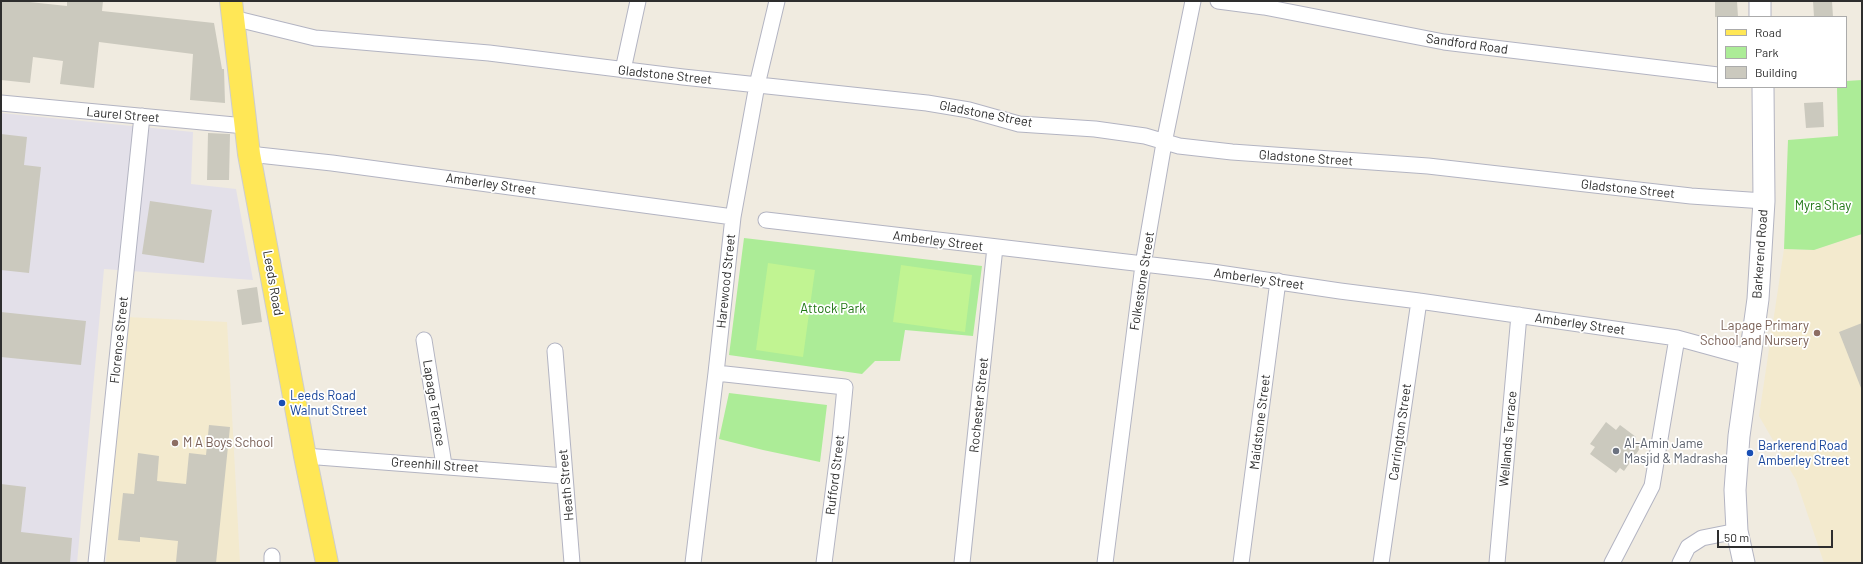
<!DOCTYPE html>
<style>
body{margin:0}
#map{position:relative;width:1863px;height:564px;overflow:hidden;background:#f0ebe0;font-family:Barlow,sans-serif}
canvas{display:block}
.frame{position:absolute;inset:0;border:2px solid #2e2e2e;pointer-events:none}
.legend{position:absolute;left:1717px;top:16px;width:130px;height:72px;box-sizing:border-box;background:#fff;border:1px solid #ababab;margin:0;padding:5px 7px;list-style:none;font-size:12px;color:#2e2e2e}
.legend li{display:flex;align-items:center;gap:8px;height:20px}
.legend b{width:20px;border:1px solid #ababab}
.scale{position:absolute;left:1717px;top:530px;width:116px;height:18px;box-sizing:border-box;border:2px solid #2e2e2e;border-top:0;padding-left:5px;font-size:12px;line-height:14px;white-space:nowrap;color:#2e2e2e;-webkit-text-stroke:3px #fff;paint-order:stroke}
</style>
<div id="map">
<canvas width="1863" height="564"></canvas>
<div class="frame"></div>
<ul class="legend">
<li><b style="height:5px;background:#ffe756"></b>Road</li>
<li><b style="height:11px;background:#acec97"></b>Park</li>
<li><b style="height:11px;background:#cbc9be"></b>Building</li>
</ul>
<div class="scale">50 m</div>
</div>
<script>
const context = document.querySelector('canvas').getContext('2d');
context.lineJoin = 'round';
function paint(path, color) { context.fillStyle = color; context.fill(path, 'evenodd'); }
const shape = rows => new Path2D(rows.map(r => 'M' + r).join(''));
function stroke(path, color, width, dash) { context.strokeStyle = color; context.lineWidth = width; context.lineCap = dash ? 'butt' : 'round'; context.setLineDash(dash || []); context.stroke(path); }
function write(font, color, halo, rows, align = 'center') {
  context.font = font + ' Barlow,sans-serif'; context.lineWidth = 3.5; context.setLineDash([]); context.textBaseline = 'middle'; context.strokeStyle = halo; context.fillStyle = color; for (const [text, x, y, turn = 0] of rows) {
    context.save(); context.translate(x, y); context.rotate((+turn || 0) * Math.PI / 180); context.textAlign = isNaN(turn) ? turn : align; if (halo) context.strokeText(text, 0, 0); context.fillText(text, 0, 0); context.restore();
  }
}
const industrial = shape([
 [1,113,193,132,191,184,236,189,253,280,104,269,77,563,1,563]
]);
const education = shape([
 [1862,234,1862,563,1824,563,1796,480,1759,416,1784,249,1814,250],
 [127,317,227,322,240,563,106,563]
]);
const green = shape([
 [1862,80,1862,234,1814,250,1784,249,1788,140,1838,136,1837,87,1846,87,1846,81],
 [744,238,982,266,973,336,905,330,900,361,875,361,862,374,729,355],
 [729,393,827,405,820,462,763,450,719,439]
]);
const pitch = shape([
 [768,263,815,270,803,357,756,350],
 [901,265,972,275,965,332,893,322]
]);
const building = shape([
 [1,1,20,1,67,6,67,1,103,1,102,11,214,23,222,69,224,69,225,103,190,100,193,54,99,42,94,88,60,84,63,61,33,57,30,83,1,80],
 [1715,1,1737,1,1738,17,1715,17],
 [1813,1,1832,1,1833,17,1814,17],
 [1823,102,1824,127,1806,128,1804,103],
 [208,133,230,134,229,180,207,180],
 [1,134,27,137,24,165,41,167,29,273,1,270],
 [150,201,212,210,204,263,142,254],
 [257,287,262,322,242,325,237,290],
 [1,312,86,321,81,365,1,357],
 [1862,323,1862,388,1861,388,1839,332],
 [1606,422,1616,430,1620,425,1636,437,1633,441,1641,447,1624,471,1620,468,1616,473,1590,454,1595,447,1590,444],
 [209,425,230,427,216,563,176,562,178,541,140,537,140,542,118,540,123,493,134,494,138,453,159,456,157,481,186,484,189,453,206,455],
 [1,484,26,487,21,532,72,538,70,563,1,563]
]);
const street = shape([
 [1218,1,1264,7,1444,42,1718,75],
 [233,18,315,38,489,53,683,77,927,103,969,110,1019,124,1095,129,1145,136,1179,146,1232,152,1428,166,1691,196,1764,201],
 [623,70,638,1],
 [1,103,245,126],
 [249,154,332,163,733,217],
 [766,220,1212,272,1340,291,1419,301,1677,338,1750,358],
 [424,340,444,465],
 [555,351,572,563],
 [716,373,845,387,840,439,824,563],
 [305,456,565,476],
 [272,556,272,563],
 [96,563,142,116],
 [693,563,716,373,733,217,757,85,777,1],
 [962,563,995,247],
 [1105,563,1143,265,1164,143,1193,1],
 [1241,563,1278,281],
 [1381,563,1419,301],
 [1497,563,1519,315],
 [1612,563,1652,486,1677,338],
 [1680,563,1688,547,1702,538,1737,531]
]);
const secondary = shape([
 [1760,1,1760,17],
 [1744,563,1737,531,1735,490,1739,436,1758,299,1764,201,1763,87]
]);
const primary = shape([
 [231,1,249,154,305,456,327,563]
]);
const markers = [
 [1817,333,4,"#8d6e63"],
 [282,403,4,"#1a4fb4"],
 [175,443,4,"#8d6e63"],
 [1616,451,4,"#6b7280"],
 [1750,453,4,"#1a4fb4"]
];
const streetNames = [
 ["Sandford Road",1467,44,8],
 ["Gladstone Street",665,75,6],
 ["Gladstone Street",986,114,11],
 ["Laurel Street",123,115,5],
 ["Gladstone Street",1306,158,4],
 ["Amberley Street",491,184,8],
 ["Gladstone Street",1628,189,6],
 ["Amberley Street",938,241,7],
 ["Barkerend Road",1760,254,-86],
 ["Amberley Street",1259,279,8],
 ["Harewood Street",726,281,-84],
 ["Folkestone Street",1142,281,-81],
 ["Leeds Road",273,283,80],
 ["Amberley Street",1580,324,8],
 ["Florence Street",119,340,-84],
 ["Lapage Terrace",434,403,81],
 ["Rochester Street",979,405,-84],
 ["Maidstone Street",1260,422,-83],
 ["Carrington Street",1400,432,-82],
 ["Wellands Terrace",1508,439,-85],
 ["Greenhill Street",435,465,4],
 ["Rufford Street",835,475,-83],
 ["Heath Street",566,485,-95]
];
const parkNames = [
 ["Myra Shay",1823,206],
 ["Attock Park",833,309]
];
const educationNames = [
 ["Lapage Primary",1809,326],
 ["School and Nursery",1809,341],
 ["M A Boys School",183,443,"left"]
];
const transitNames = [
 ["Leeds Road",290,396],
 ["Walnut Street",290,411],
 ["Barkerend Road",1758,446],
 ["Amberley Street",1758,461]
];
const worshipNames = [
 ["Al-Amin Jame",1624,444],
 ["Masjid & Madrasha",1624,459]
];
paint(industrial, '#e3e0e9');
paint(education, '#f3eace');
paint(green, '#acec97');
paint(pitch, '#c1f492');
paint(building, '#cbc9be');
stroke(street, '#b3b4c2', 17);
stroke(secondary, '#b3b4c2', 23);
stroke(primary, '#cdcdcd', 24);
stroke(street, '#fff', 15);
stroke(secondary, '#fff', 21);
stroke(primary, '#ffe756', 22);
for (const [x, y, r, color] of markers) { const dot = new Path2D(); dot.arc(x, y, r, 0, 2 * Math.PI); context.fillStyle = color; context.fill(dot); stroke(dot, '#fff', 1.5); }
write('13px', '#2e2e2e', '#fff', streetNames);
write('13px', '#1f7613', '#fff', parkNames);
write('13px', '#785e54', '#fff', educationNames, 'right');
write('13px', '#164399', '#fff', transitNames, 'left');
write('13px', '#5b616d', '#fff', worshipNames, 'left');
</script>
